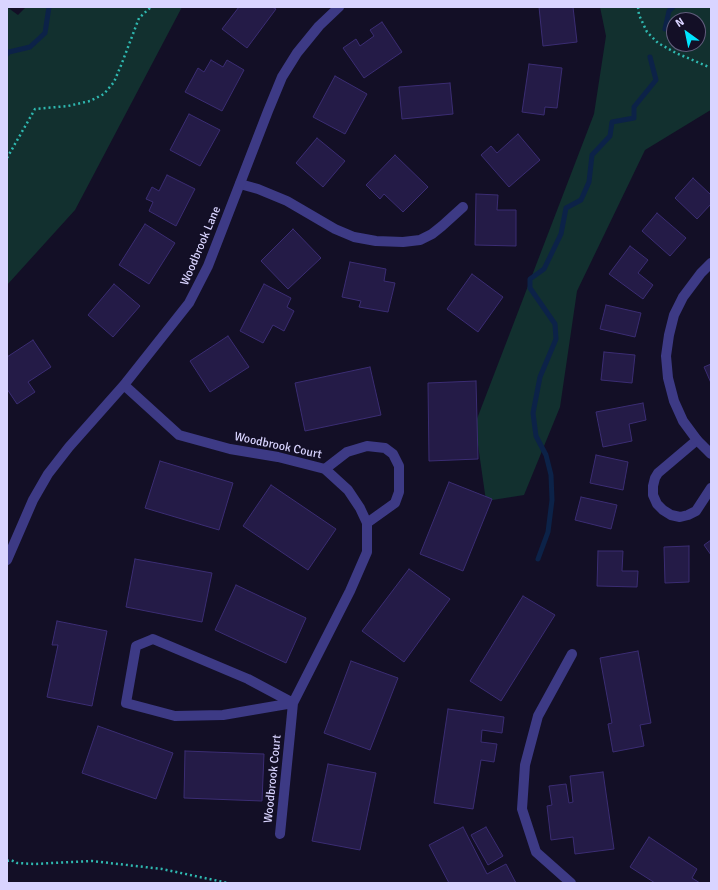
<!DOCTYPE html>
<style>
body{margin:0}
#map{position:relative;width:718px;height:890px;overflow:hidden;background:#130f26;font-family:Signika,sans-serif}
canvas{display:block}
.frame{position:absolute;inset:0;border:8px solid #d9d4ff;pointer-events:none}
.north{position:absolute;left:666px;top:12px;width:40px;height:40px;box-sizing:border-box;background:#130f26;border:1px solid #625e7d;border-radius:50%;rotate:327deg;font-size:11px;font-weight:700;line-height:16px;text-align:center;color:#d9d4ff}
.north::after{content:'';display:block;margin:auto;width:14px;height:18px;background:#00e5ff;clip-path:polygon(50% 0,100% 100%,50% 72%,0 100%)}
</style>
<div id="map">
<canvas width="718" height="890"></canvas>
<div class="frame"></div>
<div class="north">N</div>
</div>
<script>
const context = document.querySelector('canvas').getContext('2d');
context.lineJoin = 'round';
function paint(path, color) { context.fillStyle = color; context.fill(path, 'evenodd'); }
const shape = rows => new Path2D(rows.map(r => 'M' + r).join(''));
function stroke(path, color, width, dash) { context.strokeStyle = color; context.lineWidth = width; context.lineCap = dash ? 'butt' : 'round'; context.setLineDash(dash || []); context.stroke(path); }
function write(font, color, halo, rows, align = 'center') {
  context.font = font + ' Signika,sans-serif'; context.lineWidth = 3.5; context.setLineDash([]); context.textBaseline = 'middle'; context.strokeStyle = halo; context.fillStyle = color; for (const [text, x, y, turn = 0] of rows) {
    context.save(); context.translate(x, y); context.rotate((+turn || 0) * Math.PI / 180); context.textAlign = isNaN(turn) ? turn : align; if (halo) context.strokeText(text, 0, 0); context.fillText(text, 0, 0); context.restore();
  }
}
const green = shape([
 [7,7,18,15,26,7,182,7,75,210,7,285],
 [600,7,711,7,711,110,709,111,645,150,577,291,560,407,524,495,486,501,475,424,594,114,606,36],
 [674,20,698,20,698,44,674,44]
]);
const stream = shape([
 [665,29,669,11,673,7],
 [7,54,9,52,30,47,45,33,49,7],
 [538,559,548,532,552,500,551,475,546,455,536,436,533,413,540,377,556,339,555,324,530,288,530,279,544,269,561,234,566,208,581,200,589,182,592,155,610,136,612,122,634,118,634,107,656,80,650,57]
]);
const building = shape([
 [239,7,272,7,276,9,247,48,222,29,239,7],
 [539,7,573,7,577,42,543,46,539,7],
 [382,22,402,52,364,78,343,48,356,39,360,46,374,36,370,30,382,22],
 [211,60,223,67,227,60,244,70,222,111,185,92,198,68,204,72,211,60],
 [529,64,562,68,557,108,545,107,544,115,522,112,529,64],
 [335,76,367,94,345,134,313,117,335,76],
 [450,83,453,114,402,119,399,87,450,83],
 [189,114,220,130,200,166,170,150,189,114],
 [518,134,540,160,509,187,481,155,491,146,497,153,518,134],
 [317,138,345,161,323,187,296,163,317,138],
 [395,155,428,187,403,212,384,194,380,199,366,185,395,155],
 [167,175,195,189,176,226,149,211,153,202,146,199,152,187,159,191,167,175],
 [693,178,711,195,711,204,697,219,675,198,693,178],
 [476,194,498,195,497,210,516,210,516,246,475,245,476,194],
 [657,213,686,238,670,256,642,231,657,213],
 [145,224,175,243,149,284,119,265,145,224],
 [293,229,321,258,288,289,261,261,293,229],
 [630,246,648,260,638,273,653,285,643,299,609,274,630,246],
 [350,262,386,269,384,281,395,283,388,312,359,307,361,301,342,297,350,262],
 [472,274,503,297,478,332,447,309,472,274],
 [114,284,140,306,113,337,88,315,114,284],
 [264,284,291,298,287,307,294,311,284,331,273,325,263,343,240,331,264,284],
 [606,305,641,313,635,337,600,329,606,305],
 [228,336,249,367,210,392,190,361,228,336],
 [33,340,51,367,28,382,35,392,17,404,7,389,7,357,33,340],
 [604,352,635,355,632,383,601,380,604,352],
 [711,364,711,383,704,367,711,364],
 [370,367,381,415,305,431,295,383,370,367],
 [476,381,478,459,429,461,428,383,476,381],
 [643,403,646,420,629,424,632,441,603,447,596,412,643,403],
 [596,455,628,462,623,490,590,483,596,455],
 [160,461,233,483,219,530,145,508,160,461],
 [449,482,492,499,463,571,420,554,449,482],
 [271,485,336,529,308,570,243,526,271,485],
 [581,497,617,505,611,529,575,520,581,497],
 [711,540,711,555,704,545,711,540],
 [689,546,689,582,665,583,664,547,689,546],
 [598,551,623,551,622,571,638,571,637,587,597,586,598,551],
 [135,559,212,573,202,622,126,607,135,559],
 [409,569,450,599,404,662,362,631,409,569],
 [236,585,306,618,286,663,215,630,236,585],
 [523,596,555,615,501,701,470,681,523,596],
 [57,621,107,631,92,706,47,697,58,645,52,645,57,621],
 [638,651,651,723,640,725,644,746,613,752,608,724,612,723,600,658,638,651],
 [351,661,398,678,370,750,324,733,351,661],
 [448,709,504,717,502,733,482,730,481,742,497,744,494,762,481,760,473,809,434,803,448,709],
 [98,726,173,753,156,799,82,773,98,726],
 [185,751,264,754,262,801,184,798,185,751],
 [328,764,376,773,360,850,312,841,328,764],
 [603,772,614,849,575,854,573,837,551,840,547,806,552,805,549,786,566,784,569,803,573,802,570,776,603,772],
 [463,827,487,874,506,864,516,883,449,883,429,845,463,827],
 [486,827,503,856,488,865,471,835,486,827],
 [649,837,697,869,692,878,700,883,655,883,630,867,649,837]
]);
const path = shape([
 [638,7,639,15,647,32,658,43,676,53,709,67,711,67],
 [7,158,35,109,68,106,90,101,104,94,114,82,122,63,139,18,151,7],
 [7,861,11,860,17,863,34,864,92,861,162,869,228,883]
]);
const service = shape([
 [240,184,258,189,287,201,335,229,354,237,376,241,403,242,420,240,432,234,442,226,463,207],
 [697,440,658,473,655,478,653,486,653,495,657,504,663,510,671,515,680,517,688,515,696,511,711,488],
 [325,469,347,452,367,446,385,448,393,454,399,466,399,492,395,503,367,523]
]);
const minor = shape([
 [711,263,701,273,683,297,674,315,669,335,666,356,668,378,674,401,683,421,697,440,711,454],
 [124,385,179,435,230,449,278,457,325,469,348,490,360,508,367,523,367,552,350,591,293,703,290,734,280,834],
 [7,560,33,500,48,474,69,447,124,385,189,303,208,266,268,111,282,77,297,53,319,26,339,7],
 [153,639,248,679,293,703,223,715,175,716,126,703,136,646,153,639],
 [571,883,536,852,522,809,525,765,538,716,572,654]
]);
const streetNames = [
 ["Woodbrook Lane",201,246,-67],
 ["Woodbrook Court",278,446,12],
 ["Woodbrook Court",273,779,-84]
];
paint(green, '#12302f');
stroke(stream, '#0c2248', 5);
paint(building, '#241b47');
stroke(building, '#3b2d73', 1);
stroke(path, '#2fb8b0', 2.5, [2, 3]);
stroke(service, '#3d3a85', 10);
stroke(minor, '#3d3a85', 10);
write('12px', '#d9d4ff', '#130f26', streetNames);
</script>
